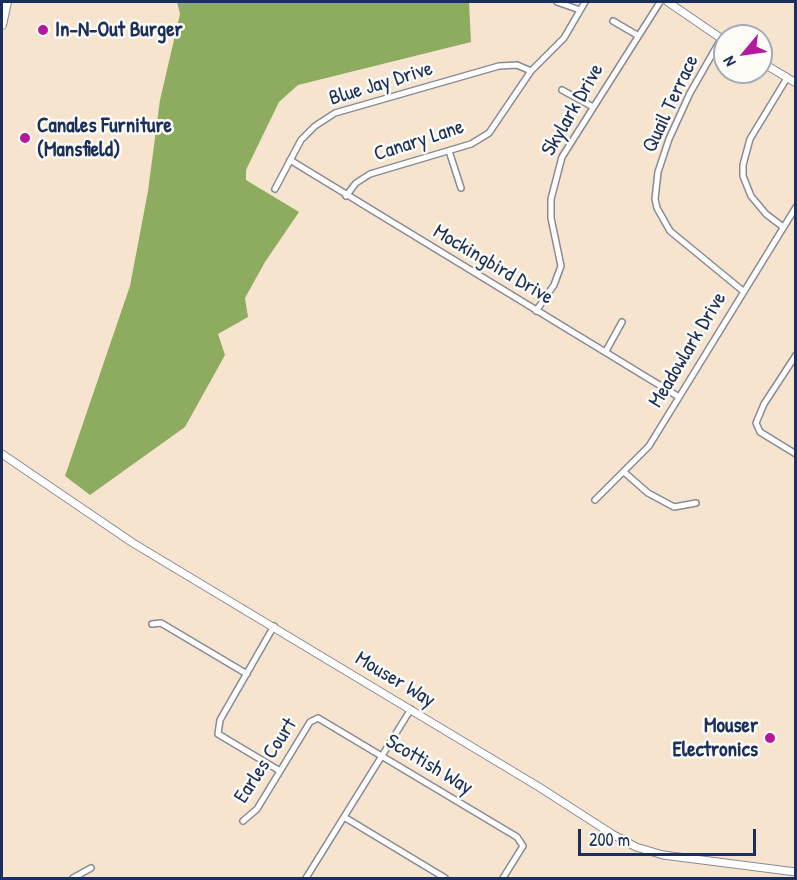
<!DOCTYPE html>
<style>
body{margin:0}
#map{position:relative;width:797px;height:880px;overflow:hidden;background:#f7e4ce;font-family:"Patrick Hand",sans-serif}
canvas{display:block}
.frame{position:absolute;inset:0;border:3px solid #1b2f5e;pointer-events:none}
.north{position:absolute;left:713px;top:24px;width:60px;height:60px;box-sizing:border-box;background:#fdfcf7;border:2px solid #a3aaba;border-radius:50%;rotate:241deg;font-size:16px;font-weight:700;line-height:24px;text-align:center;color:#1b2f5e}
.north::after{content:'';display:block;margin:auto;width:21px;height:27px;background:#b5179e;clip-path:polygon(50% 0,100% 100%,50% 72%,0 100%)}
.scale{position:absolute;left:578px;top:829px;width:178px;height:27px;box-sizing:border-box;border:3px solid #1b2f5e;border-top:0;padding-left:8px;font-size:18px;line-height:21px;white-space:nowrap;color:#1b2f5e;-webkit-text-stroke:4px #fdfcf7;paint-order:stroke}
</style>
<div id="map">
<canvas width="797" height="880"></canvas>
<div class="frame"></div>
<div class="north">N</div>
<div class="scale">200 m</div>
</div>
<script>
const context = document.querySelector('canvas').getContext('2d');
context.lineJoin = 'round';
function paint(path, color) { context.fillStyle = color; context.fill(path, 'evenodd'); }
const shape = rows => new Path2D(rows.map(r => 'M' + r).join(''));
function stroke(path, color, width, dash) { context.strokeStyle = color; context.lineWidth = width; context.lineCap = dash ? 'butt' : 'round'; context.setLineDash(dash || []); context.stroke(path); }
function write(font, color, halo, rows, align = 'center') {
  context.font = font + ' "Patrick Hand",sans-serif'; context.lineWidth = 5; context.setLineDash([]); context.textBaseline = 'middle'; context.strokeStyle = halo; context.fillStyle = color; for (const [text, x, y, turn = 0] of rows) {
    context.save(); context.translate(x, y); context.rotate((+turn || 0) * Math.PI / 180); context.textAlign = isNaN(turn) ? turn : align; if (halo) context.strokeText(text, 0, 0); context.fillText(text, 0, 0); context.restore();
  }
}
const forest = shape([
 [177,2,469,2,471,42,298,85,279,102,246,170,246,180,299,212,265,262,245,298,248,317,218,334,225,355,185,427,90,495,65,476,130,286,148,191,160,100,180,14]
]);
const minor = shape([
 [557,2,580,10],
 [613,21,637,35],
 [721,39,690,93,669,139,658,172,655,199,657,208,670,231,743,291],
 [562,90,593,107],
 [449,151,461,188],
 [290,160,679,397],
 [275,189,301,140,315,126,335,113,499,66,517,65,531,71],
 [346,196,356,183,370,174,471,144,489,133,531,71,564,38,585,2],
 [783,227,766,214,751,196,743,176,743,165,750,139,787,78],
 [536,311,554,285,561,266,551,218,551,199,562,157,660,2],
 [606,351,622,322],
 [796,355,764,404,756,423,760,432,796,454],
 [624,472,648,493,674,507,696,503],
 [595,500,649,446,796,207],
 [152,624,161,623,247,674],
 [274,626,220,720,218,734,280,771],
 [344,817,445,878],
 [243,821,257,809,310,722,318,718,517,837,523,846,503,878],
 [73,878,91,868],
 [306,878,411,709]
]);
const tertiary = shape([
 [668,2,725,41],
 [761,62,796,83],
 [2,454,133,543,539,787,612,834,636,847,663,855,796,872]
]);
const secondary = shape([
 [2,25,7,2]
]);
const markers = [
 [43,30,6,"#b5179e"],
 [25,138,6,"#b5179e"],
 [770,738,6,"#b5179e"]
];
const poiNames = [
 ["In-N-Out Burger",55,30],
 ["Canales Furniture",37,126],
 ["(Mansfield)",37,150],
 ["Mouser",758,726,"right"],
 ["Electronics",758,750,"right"]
];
const streetNames = [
 ["Blue Jay Drive",381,84,-17],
 ["Quail Terrace",671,104,-65],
 ["Skylark Drive",573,110,-60],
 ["Canary Lane",419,141,-18],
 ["Mockingbird Drive",493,265,31],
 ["Meadowlark Drive",688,350,-59],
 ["Mouser Way",395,680,31],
 ["Earles Court",266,761,-57],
 ["Scottish Way",429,765,31]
];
paint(forest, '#8dac5f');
stroke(minor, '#898a96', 8);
stroke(tertiary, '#898a96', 9);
stroke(secondary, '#898a96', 10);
stroke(minor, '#fff', 5);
stroke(tertiary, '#fff', 7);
stroke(secondary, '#fff', 8);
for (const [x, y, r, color] of markers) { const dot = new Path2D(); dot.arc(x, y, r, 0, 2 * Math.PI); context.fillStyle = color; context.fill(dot); stroke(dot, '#fdfcf7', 2); }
write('bold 21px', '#1b2f5e', '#fdfcf7', poiNames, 'left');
write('21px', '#1b2f5e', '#fdfcf7', streetNames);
</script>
